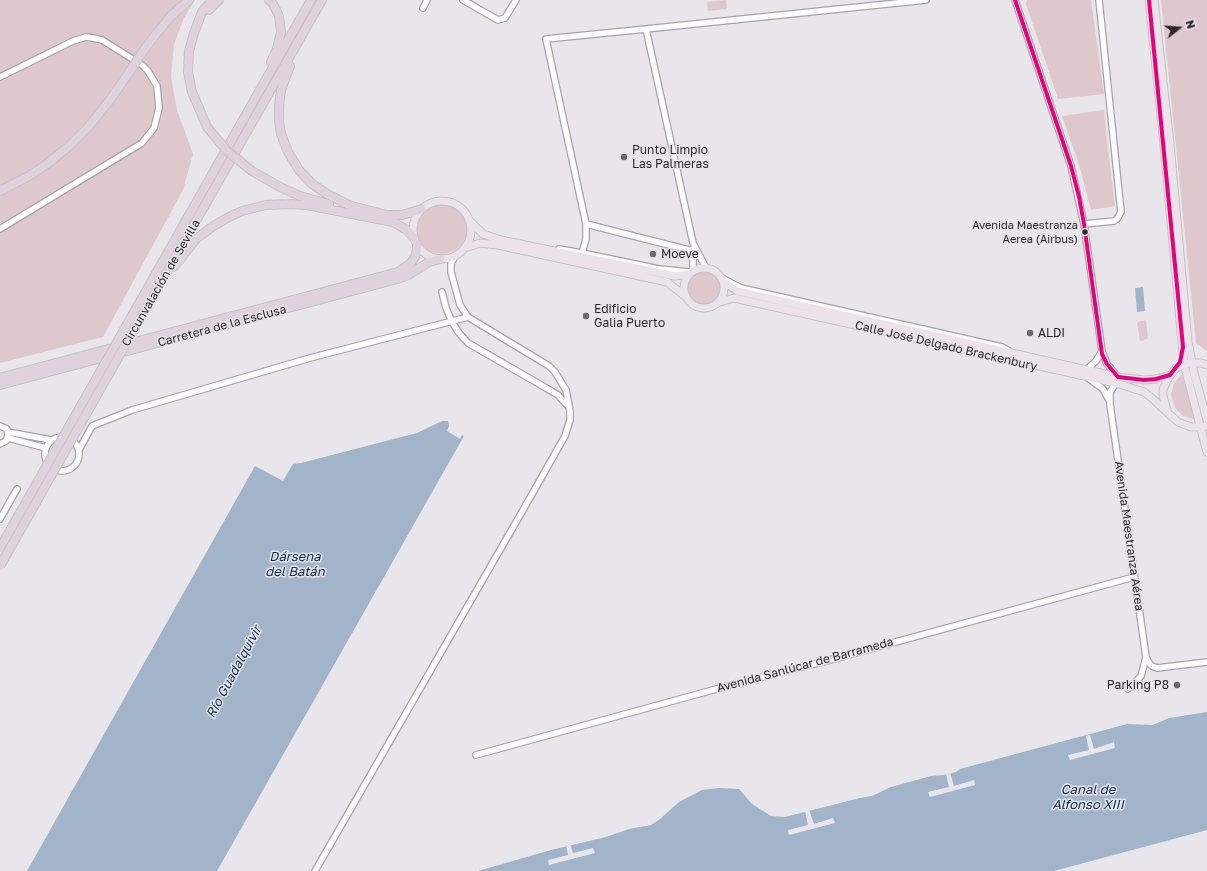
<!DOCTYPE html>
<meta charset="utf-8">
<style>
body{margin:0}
#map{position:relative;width:1207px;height:871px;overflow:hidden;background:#e8e6ea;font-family:"Golos Text",sans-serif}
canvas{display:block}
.north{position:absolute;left:1159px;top:8px;width:40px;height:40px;-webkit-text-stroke:3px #e8e4ec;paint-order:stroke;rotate:73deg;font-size:11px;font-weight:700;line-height:16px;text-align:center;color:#2a282b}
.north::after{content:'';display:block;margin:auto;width:14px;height:18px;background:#2a282b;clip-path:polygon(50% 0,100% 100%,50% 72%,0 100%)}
</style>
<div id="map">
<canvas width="1207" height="871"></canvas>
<div class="north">N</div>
</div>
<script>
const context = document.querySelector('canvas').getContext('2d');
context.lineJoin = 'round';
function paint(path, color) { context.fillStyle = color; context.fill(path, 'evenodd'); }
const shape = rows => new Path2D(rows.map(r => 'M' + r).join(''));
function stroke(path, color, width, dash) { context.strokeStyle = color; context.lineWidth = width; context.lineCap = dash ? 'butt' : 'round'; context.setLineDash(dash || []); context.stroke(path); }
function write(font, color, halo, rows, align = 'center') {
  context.font = font + ' "Golos Text",sans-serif'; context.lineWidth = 3; context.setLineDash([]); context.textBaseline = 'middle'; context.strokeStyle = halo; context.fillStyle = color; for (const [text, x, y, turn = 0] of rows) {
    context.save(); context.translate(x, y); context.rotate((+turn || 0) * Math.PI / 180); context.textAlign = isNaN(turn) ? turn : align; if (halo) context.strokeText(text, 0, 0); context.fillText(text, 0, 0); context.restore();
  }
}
const green = shape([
 [0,0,195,0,184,18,174,44,171,77,177,110,193,154,183,190,103,337,0,363],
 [726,0,727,9,708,11,707,2],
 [1027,0,1091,0,1104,94,1058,99,1026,4],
 [1161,0,1207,0,1207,351,1196,343],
 [1104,110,1107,140,1115,206,1091,210,1080,168,1062,116],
 '417 229a25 25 0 1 1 50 0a25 25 0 1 1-50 0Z',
 '688 288a16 16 0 1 1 32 0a16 16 0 1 1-32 0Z',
 [1146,320,1148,339,1140,341,1137,322],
 [1182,374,1194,419,1183,416,1175,408,1171,394,1174,383]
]);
const water = shape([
 [1143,287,1145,311,1137,312,1135,288],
 [442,421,448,421,449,426,447,431,460,439,462,435,464,436,217,871,27,871,255,466,283,481,293,464,301,463,417,433],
 [1207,712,1207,830,1054,871,478,871,551,850,606,837,629,829,651,825,660,819,679,802,702,790,719,788,739,789,752,804,771,816,785,817,860,798,872,796,891,787,931,776,943,775,956,772,960,769,1127,724,1153,725,1169,718]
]);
const pier = shape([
 [1090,735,1094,749,1114,742,1115,748,1070,760,1068,755,1089,750,1086,736],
 [950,773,954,786,974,780,975,785,930,797,928,792,949,787,946,774],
 [809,810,814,824,833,818,835,823,789,835,788,830,808,825,805,811],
 [570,844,573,853,593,848,595,853,549,865,548,860,568,855,566,845]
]);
const minor = shape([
 [463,0,498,20,505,18,516,0],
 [1015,0,1071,166,1084,224,1102,351,1107,364,1118,377],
 [423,8,427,0],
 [646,29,926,0],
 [0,77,73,41,86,37,93,38,102,40,142,65,148,71,157,86,159,108,154,128,142,143,0,229],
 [586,224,586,239,582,253,659,269,689,272],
 [1084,224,1114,221,1117,219,1121,212,1099,0],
 [559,249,582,253],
 [693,251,586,224,546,39,646,29,693,243,706,268],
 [693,272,693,249],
 [720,277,741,288,1002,347,1009,351],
 [442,292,446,308,452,322,459,333,468,343,541,385,558,395,568,406],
 [1086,370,1096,361,1102,351],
 [1088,378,1103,389,1109,400],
 [1116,383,1110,392,1110,404,1146,657,1149,663,1152,666,1157,668,1207,662],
 [0,426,7,429,8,435,6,441,0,444],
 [8,432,51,440],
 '45 454a17 17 0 1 1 34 0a17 17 0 1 1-34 0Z',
 [8,438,46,448],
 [79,450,92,426,132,410,310,358,468,317],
 [0,519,17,489],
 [1128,689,1134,684,1141,676,1146,657],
 [476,755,731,685,826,661,1134,577],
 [315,871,523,510,565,436,570,420,570,411,566,390,555,372,549,366,468,317,460,305,451,272,451,264,455,256]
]);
const major = shape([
 [1149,0,1164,145,1184,364,1207,452],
 [1154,0,1170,144,1188,342,1194,373,1207,420],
 '413 230a29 29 0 1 1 58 0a29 29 0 1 1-58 0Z',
 [469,220,483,234,501,240,675,276,689,274],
 [465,248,480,243,498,245,667,282,686,297],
 '684 288a20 20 0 1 1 40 0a20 20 0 1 1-40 0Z',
 [723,281,737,291,1118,377,1144,380,1156,379,1170,375],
 [717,303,734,298,1116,383,1144,392,1152,398,1168,413],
 [1207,365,1201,363,1192,363,1184,364,1175,369,1167,380,1163,390,1163,396,1166,407,1168,413,1178,422,1191,427,1200,427,1207,426]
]);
const highway = shape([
 [269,0,273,4,279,16,281,32,277,49,271,62],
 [209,10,219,0],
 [141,54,156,34,171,16,189,0],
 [290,66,281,90,279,107,279,121,281,134,288,152,299,170,312,184,327,194,351,206,387,215,402,215,422,209],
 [207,127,192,92,188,72,189,51,194,33,202,12,212,0],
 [252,171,280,187,300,196,329,204],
 [0,191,29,176,47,164,68,147,89,126,110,100,130,71],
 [174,267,196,239,212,227,227,218,242,211,266,205,292,204,307,205,393,222,407,230,414,238],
 [144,312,322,0],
 [133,314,311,0],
 [0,378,398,272,410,264,415,257,417,250,417,244],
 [0,385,401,278,408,275,429,262,440,259]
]);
const highwayBridge = shape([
 [130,71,141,54],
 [207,127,227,151,252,171],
 [0,548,133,314],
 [0,566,144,312]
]);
const bus1 = shape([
 [1015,0,1071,166,1079,197,1084,224,1102,354,1107,364,1118,377,1144,380,1156,379,1170,375,1180,362,1183,347,1149,0]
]);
const markers = [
 [624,157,4,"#6c6a6e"],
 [1085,232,3.5,"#2a282b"],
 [653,254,4,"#6c6a6e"],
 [586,316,4,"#6c6a6e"],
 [1030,333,4,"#6c6a6e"],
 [1177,685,4,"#6c6a6e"]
];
const busNames = [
 ["Avenida Maestranza",1078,226],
 ["Aerea (Airbus)",1078,240]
];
const poiNames = [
 ["Punto Limpio",632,150],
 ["Las Palmeras",632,164],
 ["Moeve",661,254],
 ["Edificio",594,309],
 ["Galia Puerto",594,323],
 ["ALDI",1038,333],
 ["Parking P8",1169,685,"right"]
];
const streetNames = [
 ["Circunvalación de Sevilla",161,283,-60],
 ["Carretera de la Esclusa",222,326,-15],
 ["Calle José Delgado Brackenbury",946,346,13],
 ["Avenida Maestranza Aérea",1129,536,82],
 ["Avenida Sanlúcar de Barrameda",805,665,-15]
];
const waterNames = [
 ["Dársena",295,557],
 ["del Batán",295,572],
 ["Río Guadalquivir",234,672,-62],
 ["Canal de",1088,790],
 ["Alfonso XIII",1088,805]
];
paint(green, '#dfc8cd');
paint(water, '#a1b4c9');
paint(pier, '#e8e6ea');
stroke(minor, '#a5a4a7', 8);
stroke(major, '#c4c3c5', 9);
stroke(highway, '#c4c3c5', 10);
stroke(minor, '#fcfbfc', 5.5);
stroke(major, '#ebe3e9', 7);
stroke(highway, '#dfd2dc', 8);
stroke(highwayBridge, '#c4c3c5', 10, []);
stroke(highwayBridge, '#dfd2dc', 8);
stroke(bus1, '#e5007d', 4);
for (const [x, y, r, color] of markers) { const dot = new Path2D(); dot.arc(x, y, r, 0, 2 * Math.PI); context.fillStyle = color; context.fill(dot); stroke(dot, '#e8e4ec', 1.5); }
write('11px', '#2a282b', '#e8e4ec', busNames, 'right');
write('12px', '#2a282b', '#e8e4ec', poiNames, 'left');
write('12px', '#2a282b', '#e8e4ec', streetNames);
write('italic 13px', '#092c49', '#e8e4ec', waterNames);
</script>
